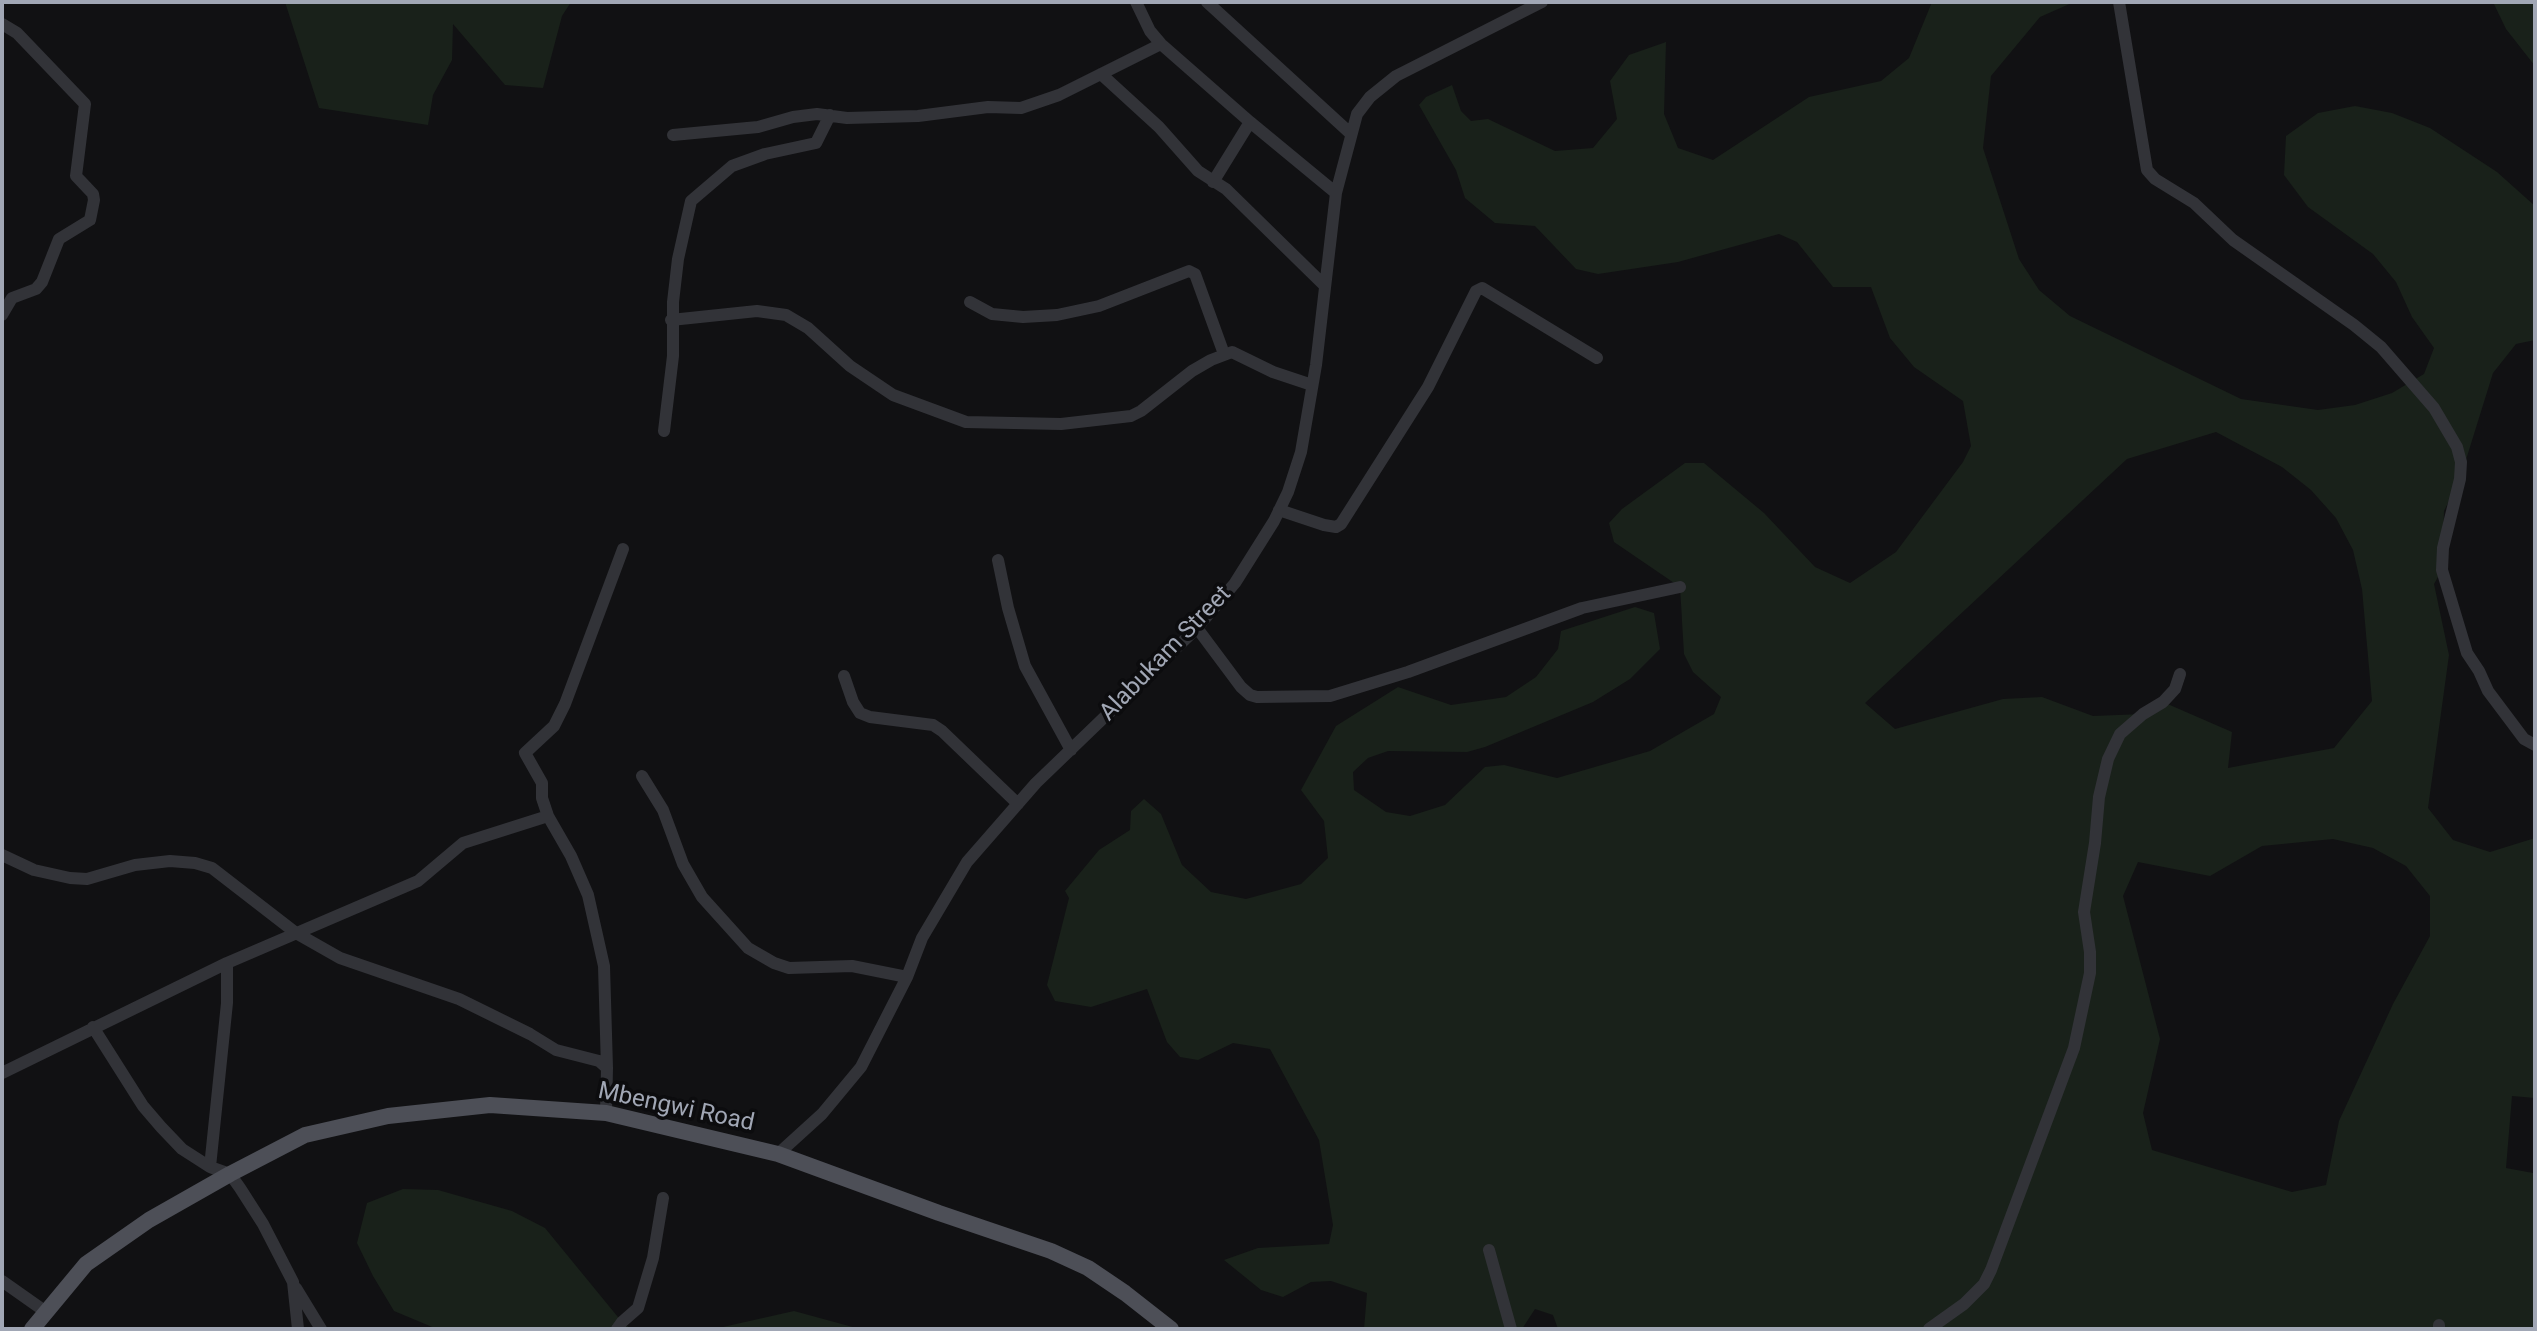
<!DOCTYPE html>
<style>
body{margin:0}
#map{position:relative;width:2537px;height:1331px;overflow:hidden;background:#111113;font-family:Roboto,sans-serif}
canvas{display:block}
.frame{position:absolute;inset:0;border:4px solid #a1a7b5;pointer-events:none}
</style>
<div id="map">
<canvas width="2537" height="1331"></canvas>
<div class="frame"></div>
</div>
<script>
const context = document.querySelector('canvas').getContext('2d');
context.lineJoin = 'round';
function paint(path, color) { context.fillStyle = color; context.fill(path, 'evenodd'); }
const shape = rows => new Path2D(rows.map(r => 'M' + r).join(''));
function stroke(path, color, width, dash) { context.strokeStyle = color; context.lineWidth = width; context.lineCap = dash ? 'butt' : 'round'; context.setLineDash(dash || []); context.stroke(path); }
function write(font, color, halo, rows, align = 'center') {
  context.font = font + ' Roboto,sans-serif'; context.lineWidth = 7; context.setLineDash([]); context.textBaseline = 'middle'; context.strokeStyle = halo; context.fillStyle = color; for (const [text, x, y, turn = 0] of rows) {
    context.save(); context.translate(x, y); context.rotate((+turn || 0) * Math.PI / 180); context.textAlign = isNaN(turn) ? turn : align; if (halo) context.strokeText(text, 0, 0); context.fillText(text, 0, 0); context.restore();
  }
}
const green = shape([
 [285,2,571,2,562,16,543,88,505,85,453,24,452,60,433,95,428,125,319,108],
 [1932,2,2074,2,2040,17,1991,76,1983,148,2019,259,2039,290,2070,316,2241,399,2318,410,2355,405,2392,393,2424,374,2434,348,2412,317,2396,282,2373,254,2308,207,2284,175,2286,136,2318,113,2355,106,2392,113,2430,128,2497,172,2535,206,2535,340,2516,344,2493,373,2460,479,2444,511,2442,570,2434,584,2449,655,2428,808,2453,840,2490,852,2535,838,2535,1098,2512,1096,2506,1168,2533,1173,2535,1176,2535,1329,1558,1329,1553,1315,1535,1309,1522,1329,1364,1329,1367,1293,1331,1281,1311,1282,1283,1297,1261,1290,1224,1260,1258,1248,1329,1244,1333,1225,1319,1140,1270,1049,1233,1043,1198,1060,1180,1057,1167,1042,1147,989,1091,1007,1055,1001,1047,985,1069,898,1065,891,1099,850,1130,830,1131,811,1144,799,1161,814,1182,865,1211,892,1246,899,1301,884,1328,858,1324,821,1301,790,1336,726,1398,687,1451,705,1506,697,1536,677,1558,649,1561,631,1635,607,1654,613,1660,649,1630,679,1593,702,1485,747,1467,752,1388,751,1368,758,1353,772,1354,790,1386,812,1410,816,1445,805,1485,767,1504,765,1557,778,1650,751,1714,714,1721,697,1693,672,1684,654,1680,587,1614,542,1609,523,1622,509,1685,463,1704,463,1764,513,1815,567,1850,583,1896,552,1963,462,1971,446,1963,401,1914,367,1890,338,1871,287,1833,287,1797,242,1779,234,1678,262,1598,274,1576,269,1535,226,1495,223,1465,198,1456,170,1419,105,1426,97,1452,85,1461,111,1471,121,1488,119,1555,151,1593,148,1617,119,1610,81,1629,55,1666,42,1664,114,1678,148,1713,160,1809,97,1881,81,1909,58],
 [2216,432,2282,467,2311,490,2336,518,2353,550,2362,589,2372,701,2334,748,2228,768,2232,732,2163,702,2143,714,2093,716,2042,697,2003,699,1895,729,1865,703,2127,459],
 [2333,839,2373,848,2406,866,2430,896,2430,936,2393,1004,2339,1121,2326,1185,2292,1192,2152,1150,2143,1113,2160,1039,2123,896,2138,862,2210,876,2262,846],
 [2493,2,2535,2,2535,66,2506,29],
 [403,1189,438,1190,512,1211,545,1228,622,1322,631,1329,437,1329,394,1311,373,1276,357,1243,367,1203],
 [794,1311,860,1329,714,1329]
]);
const minor = shape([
 [1136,2,1150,31,1161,44,1250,122,1336,193],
 [1207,2,1350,133],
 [2119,2,2147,170,2155,179,2194,203,2233,240,2354,325,2381,347,2434,408,2457,447,2461,462,2460,479,2443,548,2442,570,2467,653,2479,671,2488,691,2524,739,2535,745],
 [2,24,17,33,85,104,76,176,93,194,94,200,90,220,59,239,42,282,36,289,12,298,2,315],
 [1101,74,1159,127,1198,171,1226,189,1325,286],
 [673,135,758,127,793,117,817,114,847,118,918,116,988,107,1021,108,1059,95,1161,44],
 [1213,182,1250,122],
 [970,302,992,314,1023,317,1057,315,1099,306,1189,271,1195,274,1224,354],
 [671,320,757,311,786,315,808,328,850,366,893,395,966,422,1061,424,1131,416,1141,411,1192,371,1211,360,1232,352,1273,372,1312,385],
 [664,431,673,356,673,302,678,259,691,201,732,166,765,154,816,143,830,115],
 [1279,510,1324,525,1336,527,1341,524,1428,387,1476,291,1482,288,1597,358],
 [998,560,1008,608,1025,666,1071,750],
 [1197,628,1241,687,1250,695,1257,697,1330,696,1408,672,1582,608,1680,587],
 [844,676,853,702,860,713,870,717,933,725,942,731,1018,804],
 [642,776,663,810,683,864,702,897,748,948,774,963,789,968,852,966,907,977],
 [2,855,34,870,70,878,87,879,135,865,170,861,195,863,212,868,296,933,340,958,459,999,530,1034,556,1050,599,1061,607,1068,606,1113],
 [93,1027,143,1106,161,1127,182,1149,210,1167,230,1174,240,1188,263,1224,293,1282,298,1329],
 [607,1068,604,966,588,895,571,856,548,816,542,798,542,783,525,753,554,726,565,704,623,549],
 [2,1073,227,963,418,881,463,843,548,816],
 [778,1154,822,1114,861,1067,907,977,922,938,967,862,1036,783,1197,628,1235,583,1274,521,1288,492,1301,452,1316,365,1336,193,1357,114,1370,97,1396,76,1542,2],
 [210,1167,227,1003,227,963],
 [1489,1250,1511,1329],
 [2,1281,46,1312],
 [296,1288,321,1329],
 [2439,1325,2439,1329],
 [617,1329,622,1322,638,1308,653,1258,663,1198],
 [1929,1329,1964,1304,1984,1284,1991,1270,2074,1048,2090,973,2090,952,2084,912,2095,843,2099,797,2108,759,2120,734,2143,714,2163,702,2175,689,2180,674]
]);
const major = shape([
 [32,1329,86,1264,149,1220,230,1174,305,1135,388,1116,490,1105,606,1113,778,1154,939,1213,1051,1251,1088,1268,1125,1293,1171,1329]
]);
const streetNames = [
 ["Alabukam Street",1166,654,-46],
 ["Mbengwi Road",676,1108,12]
];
paint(green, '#19211a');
stroke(minor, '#323338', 12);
stroke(major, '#4d4f57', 16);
write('24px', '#a1a7b5', '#0c0c0e', streetNames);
</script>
